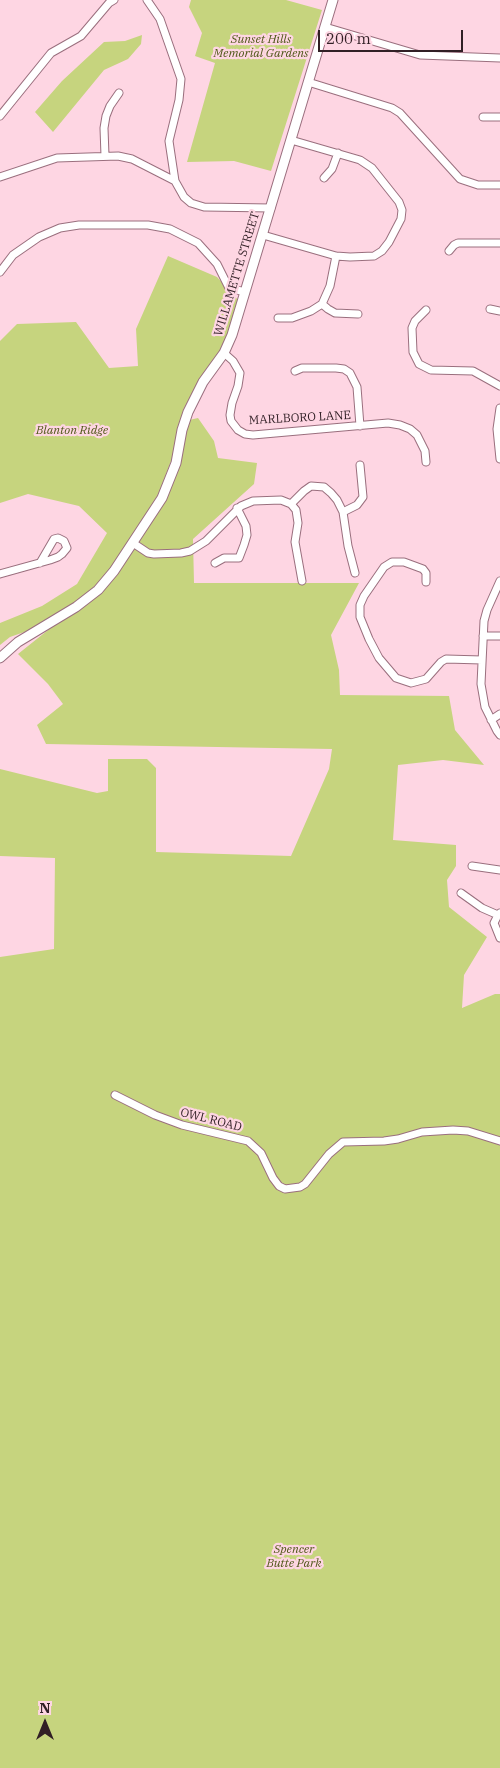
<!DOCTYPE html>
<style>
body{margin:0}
#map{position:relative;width:500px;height:1768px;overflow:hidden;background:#fed6e3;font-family:"IBM Plex Serif",serif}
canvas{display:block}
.north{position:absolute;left:20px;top:1698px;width:50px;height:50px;-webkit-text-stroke:4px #fed6e3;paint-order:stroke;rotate:0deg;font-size:14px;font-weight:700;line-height:20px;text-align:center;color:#311f25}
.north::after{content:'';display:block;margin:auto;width:18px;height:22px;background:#311f25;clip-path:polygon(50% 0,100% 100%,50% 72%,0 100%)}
.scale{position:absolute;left:318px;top:30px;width:145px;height:22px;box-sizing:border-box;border:2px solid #311f25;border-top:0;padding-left:6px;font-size:15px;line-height:18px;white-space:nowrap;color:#311f25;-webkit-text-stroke:4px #fed6e3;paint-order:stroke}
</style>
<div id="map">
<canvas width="500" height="1768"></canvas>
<div class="north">N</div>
<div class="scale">200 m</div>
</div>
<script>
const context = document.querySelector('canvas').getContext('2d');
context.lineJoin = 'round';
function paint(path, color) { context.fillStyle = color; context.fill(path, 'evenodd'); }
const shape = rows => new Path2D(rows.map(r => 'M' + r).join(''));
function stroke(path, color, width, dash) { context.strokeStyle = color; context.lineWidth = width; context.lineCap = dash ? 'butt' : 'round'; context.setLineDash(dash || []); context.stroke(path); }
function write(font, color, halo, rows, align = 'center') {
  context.font = font + ' "IBM Plex Serif",serif'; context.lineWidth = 4.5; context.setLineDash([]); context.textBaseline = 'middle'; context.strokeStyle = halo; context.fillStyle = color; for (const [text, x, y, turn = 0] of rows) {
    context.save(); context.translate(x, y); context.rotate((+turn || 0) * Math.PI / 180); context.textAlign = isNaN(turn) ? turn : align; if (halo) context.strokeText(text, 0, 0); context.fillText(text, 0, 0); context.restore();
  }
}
const green = shape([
 [191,0,286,0,322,10,271,171,234,161,187,162,215,63,195,56,202,33,189,7],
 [142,35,141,44,128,59,104,70,53,132,35,112,62,81,104,42,125,41],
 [168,256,217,277,239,301,228,335,219,353,200,379,184,408,178,429,173,456,158,495,112,569,98,586,81,599,33,629,10,637,0,645,0,623,42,606,77,584,107,533,79,506,28,494,0,503,0,341,17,324,76,322,109,368,138,366,136,329],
 [198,418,214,441,218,458,257,463,254,484,193,539,194,583,359,583,331,635,339,670,340,695,449,696,455,730,484,765,443,760,398,765,393,840,456,845,456,866,447,880,449,907,487,937,464,975,462,1008,495,994,500,994,500,1768,0,1768,0,957,54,949,55,858,0,856,0,769,97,793,108,791,108,759,147,759,156,768,156,852,291,856,329,769,332,749,46,744,37,725,63,704,48,684,18,654,92,595,162,498,185,421]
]);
const minor = shape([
 [147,0,160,19,181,79,179,100,169,141,175,181,184,197,191,203,204,207,271,208],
 [325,27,420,55,500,58],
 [308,82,392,108,400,113,460,179,478,185,500,185],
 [0,116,51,53,81,36,109,3,114,0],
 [483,117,500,117],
 [105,156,104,128,106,116,110,106,119,93],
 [0,177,57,158,118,156,132,159,175,181],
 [324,178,332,169,338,153],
 [263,235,336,256,350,257,374,256,382,251,389,242,401,219,402,210,399,202,372,168,360,160,291,140],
 [449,251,454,245,458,243,500,243],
 [0,272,13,255,39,237,60,228,79,225,148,225,170,229,198,243,217,264,229,288,245,292],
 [322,304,330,286,336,256],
 [490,309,500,311],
 [426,310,415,321,412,328,413,352,419,364,431,370,473,371,500,386],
 [278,318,292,318,311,311,322,304,328,309,335,313,358,314],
 [224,353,233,361,240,373,238,386,232,403,230,415,231,421,238,430,245,434,253,435,388,423,400,425,410,429,417,435,425,451,426,462],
 [295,371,302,368,336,368,344,369,350,373,357,387,360,426],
 [500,408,497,429,500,459],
 [291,504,304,491,311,486,324,487,331,493,337,500,343,512,348,546,355,573],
 [343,512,357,505,363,497,360,465],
 [133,543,148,553,154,554,181,553,190,551,206,541,241,506,253,501,281,500,291,504,296,510,298,523,295,542,302,581],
 [215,563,224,558,239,558,244,545,247,535,246,526,237,508],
 [0,574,50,560,58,557,62,554,67,548,64,541,58,538,54,539,40,563],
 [500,581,487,610,484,621,481,684,485,707,497,731,500,735],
 [426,582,426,573,423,569,404,562,392,562,384,567,364,596,360,605,360,617,369,639,379,658,396,678,411,683,426,679,441,662,446,659,482,660],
 [483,636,500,636],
 [491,720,500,714],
 [472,866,500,870],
 [461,893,482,908,498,915,500,913],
 [498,915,494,923,500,938],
 [115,1095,155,1115,182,1125,248,1141,261,1153,273,1178,279,1186,285,1189,300,1187,305,1184,329,1154,343,1142,384,1141,398,1139,422,1132,453,1130,468,1131,500,1141]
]);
const major = shape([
 [0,658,18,642,76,607,98,590,114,571,162,498,176,463,182,430,188,412,203,382,224,353,232,335,333,0]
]);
const parkNames = [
 ["Sunset Hills",261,40],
 ["Memorial Gardens",261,54],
 ["Blanton Ridge",72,431],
 ["Spencer",294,1550],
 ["Butte Park",294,1564]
];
const streetNames = [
 ["WILLAMETTE STREET",237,274,-73],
 ["MARLBORO LANE",300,418,-3],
 ["OWL ROAD",211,1120,14]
];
paint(green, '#c6d47e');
stroke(minor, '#9a6f7e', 9);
stroke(major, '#9a6f7e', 11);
stroke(minor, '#fff', 7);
stroke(major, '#fff', 9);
write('italic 12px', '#505819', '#fed6e3', parkNames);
write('12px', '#311f25', '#fed6e3', streetNames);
</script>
